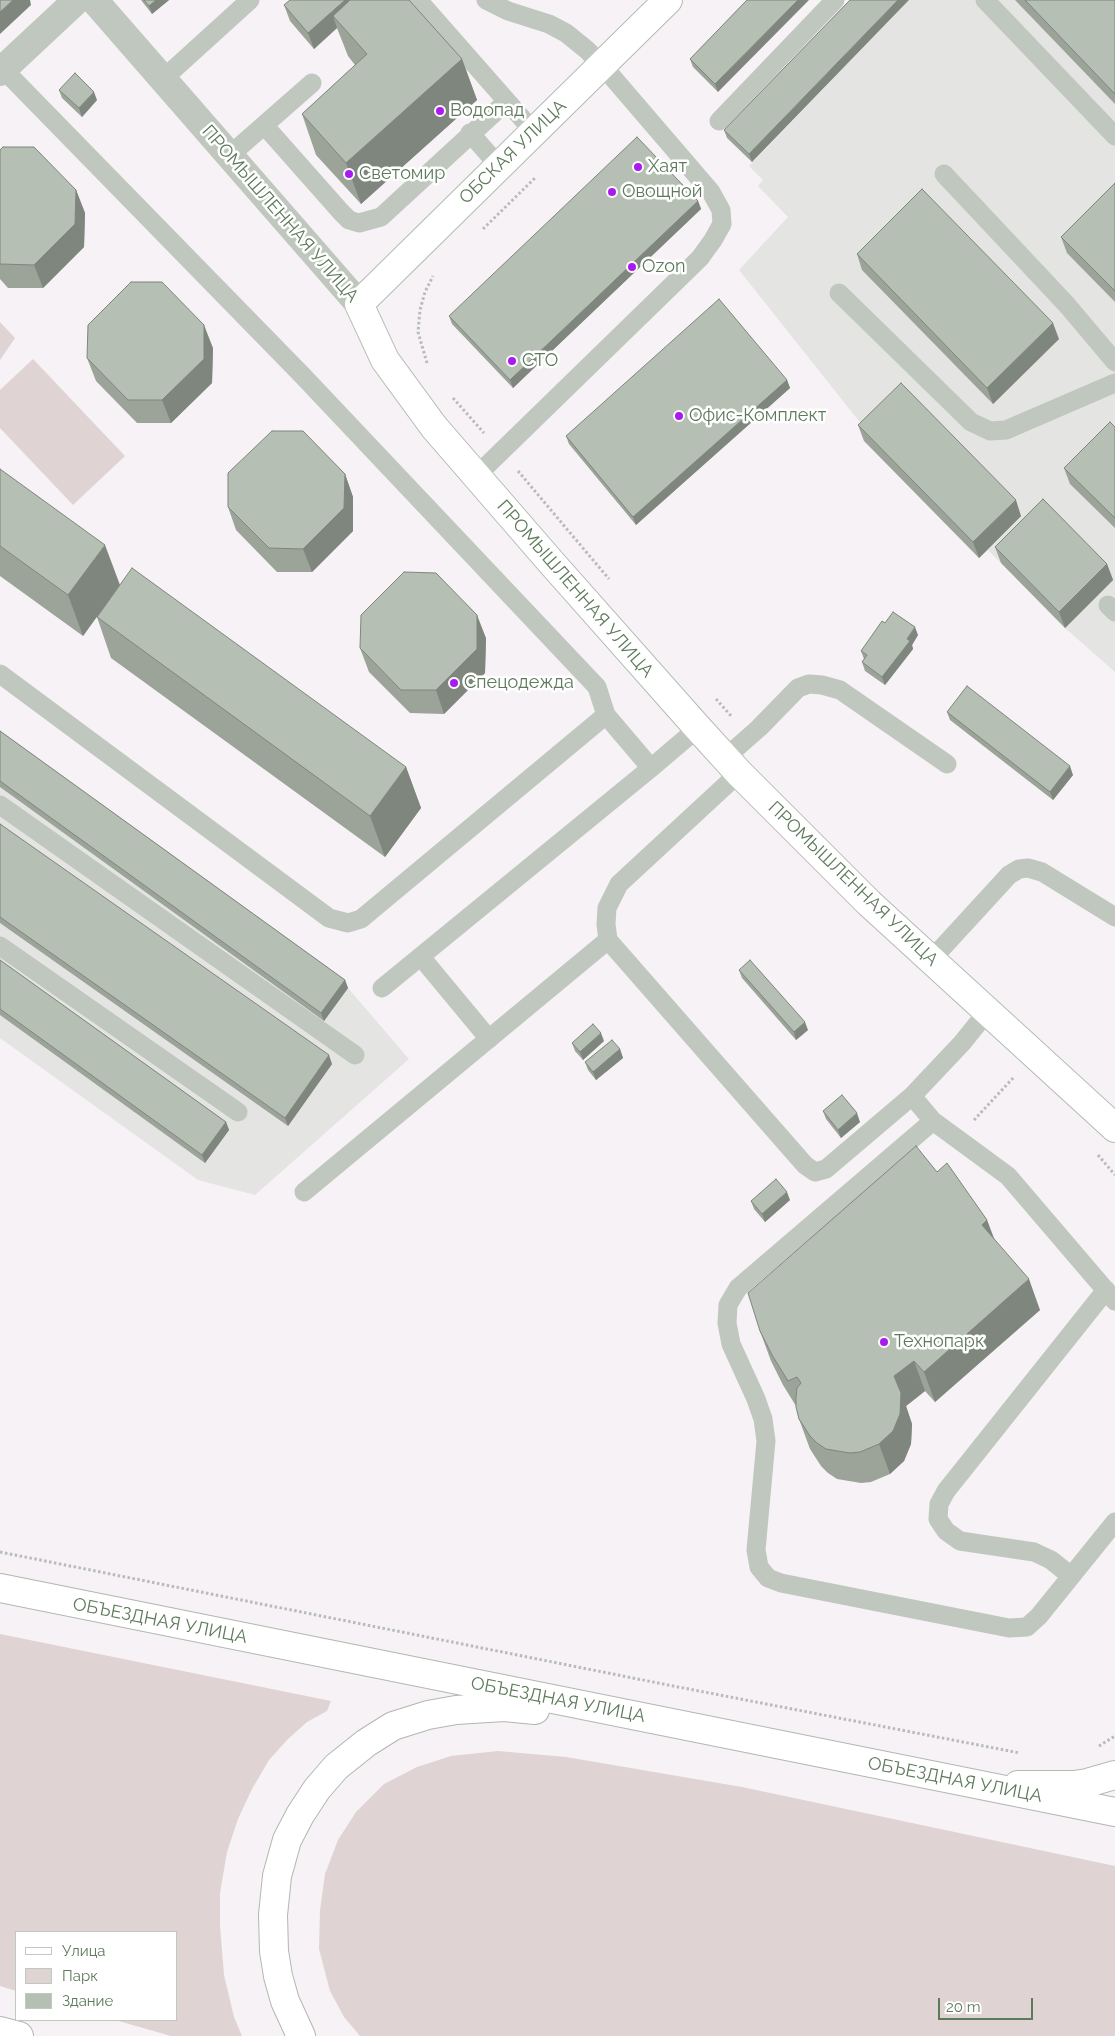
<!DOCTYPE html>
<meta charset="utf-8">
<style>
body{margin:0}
#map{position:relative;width:1115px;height:2036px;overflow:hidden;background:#f6f2f5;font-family:Raleway,sans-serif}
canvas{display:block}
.legend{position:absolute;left:15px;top:1931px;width:162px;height:90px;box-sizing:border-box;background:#fff;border:1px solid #bfcabd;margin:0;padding:6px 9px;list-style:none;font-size:15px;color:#5e7a5b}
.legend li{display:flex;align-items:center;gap:10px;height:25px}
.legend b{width:25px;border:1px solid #bfcabd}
.scale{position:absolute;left:938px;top:1998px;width:95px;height:22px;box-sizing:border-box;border:2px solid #5e7a5b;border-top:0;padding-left:6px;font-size:15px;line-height:18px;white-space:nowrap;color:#5e7a5b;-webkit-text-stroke:4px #fff;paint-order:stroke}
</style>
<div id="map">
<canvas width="1115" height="2036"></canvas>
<ul class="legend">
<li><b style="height:6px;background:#fff"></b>Улица</li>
<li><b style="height:14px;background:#dfd4d3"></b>Парк</li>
<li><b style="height:14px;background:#b5bfb3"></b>Здание</li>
</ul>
<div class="scale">20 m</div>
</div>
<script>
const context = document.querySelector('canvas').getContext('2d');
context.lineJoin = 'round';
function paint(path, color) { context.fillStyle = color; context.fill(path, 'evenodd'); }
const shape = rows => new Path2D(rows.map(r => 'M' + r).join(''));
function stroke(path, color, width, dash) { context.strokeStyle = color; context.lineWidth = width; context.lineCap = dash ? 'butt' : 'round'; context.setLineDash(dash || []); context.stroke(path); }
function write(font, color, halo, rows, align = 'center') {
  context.font = font + ' Raleway,sans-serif'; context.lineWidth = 5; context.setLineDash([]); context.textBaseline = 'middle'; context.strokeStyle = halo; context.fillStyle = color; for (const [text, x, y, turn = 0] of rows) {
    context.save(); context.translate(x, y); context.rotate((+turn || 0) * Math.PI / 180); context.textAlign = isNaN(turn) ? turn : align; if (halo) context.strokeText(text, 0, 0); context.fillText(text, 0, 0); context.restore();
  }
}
const built = shape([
 [909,0,1115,0,1115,672,1065,628,988,550,979,558,870,435,739,270,788,217,758,186,763,180,749,166],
 [0,736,348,988,409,1059,255,1195,198,1180,0,1038]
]);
const green = shape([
 [0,322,15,338,0,360],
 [33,359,125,456,73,505,0,428,0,390],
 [0,1634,331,1701,327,1711,307,1722,288,1739,269,1760,252,1789,238,1819,227,1852,220,1893,220,1926,224,1975,234,2017,242,2036,171,2036,115,2020,176,2020,176,1932,16,1932,16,1991,0,1986],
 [498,1751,566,1757,742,1787,1115,1866,1115,2036,360,2036,344,2017,330,1991,319,1949,320,1910,325,1874,338,1840,356,1812,384,1784,417,1767,451,1756]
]);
const path = shape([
 [483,229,535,178],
 [427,363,418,332,420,310,425,292,433,276],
 [453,398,484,433],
 [518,471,609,579],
 [716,699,732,717],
 [974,1120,1014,1077],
 [1098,1155,1115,1175],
 [0,1552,668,1685,1020,1753],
 [1099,1746,1115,1736]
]);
const lane = shape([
 [418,0,534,132],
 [985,0,1115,136],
 [163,79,250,0],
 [719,121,835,0],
 [264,125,341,212,349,220,359,223,381,217,506,102],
 [470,133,499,166],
 [230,155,312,83],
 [944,174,1067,305,1115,362],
 [839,293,971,422,990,431,1006,430,1115,383],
 [476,476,700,258,713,240,722,224,721,210,711,192,602,65,587,50,566,33,549,24,508,11,486,0],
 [1108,605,1115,612],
 [0,674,329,918,348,923,361,919,606,715,597,687,302,375,3,69],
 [606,715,651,768],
 [725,758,759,728,798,688,809,684,822,685,840,690,947,764],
 [739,773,619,884,607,908,606,924,608,940,805,1165,815,1172,826,1169,912,1096,962,1043,987,1012],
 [0,805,355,1055],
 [0,946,238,1112],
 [421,957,489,1039],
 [931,960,1009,875,1019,869,1028,868,1042,872,1115,917],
 [382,988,651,768,698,728],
 [912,1096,933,1121,1008,1176,1115,1301],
 [933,1121,738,1288,728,1305,727,1323,731,1344,756,1399,763,1419,766,1441,756,1550,759,1567,768,1578,781,1583,1009,1628,1027,1627,1039,1616,1115,1522],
 [304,1192,608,940],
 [1071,1576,1051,1560,1034,1552,960,1541,946,1531,938,1519,939,1504,946,1491,1106,1290]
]);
const street = shape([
 [94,0,359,304],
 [0,72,77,0]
]);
const secondary = shape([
 [668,0,359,304,385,360,434,427,550,561,698,728,739,773,869,903,1115,1128],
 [1018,1785,1074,1785,1087,1783,1115,1775]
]);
const highway = shape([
 [0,1588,1115,1812],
 [0,2031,19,2036],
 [301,2036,285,2001,278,1976,274,1951,273,1915,277,1876,287,1840,300,1815,317,1789,336,1767,366,1743,393,1726,428,1715,456,1710,504,1707,535,1710]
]);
const wall = shape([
 [141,0,169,0,152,14],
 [290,0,462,59,477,100,361,204,316,155,302,114,355,65,348,56,337,28,314,49,290,21,284,5],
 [747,0,718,92,693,67,690,59],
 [850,0,752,162,727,138,724,130],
 [1015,0,1115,0,1115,104],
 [59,90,97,100,82,117,62,98],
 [0,150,76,190,85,213,84,247,43,288,8,288,0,279],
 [1115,183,1115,302,1067,253,1061,237],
 [698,201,701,209,513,388,452,324,449,316],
 [857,254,1059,339,993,404,862,270],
 [213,348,212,383,171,423,137,423,96,381,87,358],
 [787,380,790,388,636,525,569,444,566,436],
 [858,425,1021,516,979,558,864,441],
 [1115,427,1115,528,1070,484,1064,468],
 [0,469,120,585,406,767,421,808,385,857,111,658,97,617,102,609,83,636,0,576],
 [345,474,353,497,353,531,312,572,277,572,236,530,228,507],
 [995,547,1107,564,1113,580,1065,628,1001,563],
 [885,623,918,635,912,645,913,649,885,685,865,671,862,662,864,659,861,651],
 [486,638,485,673,444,714,410,713,369,672,360,648],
 [947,712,1073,775,1053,800,950,720],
 [0,731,345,980,348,988,324,1021,0,787],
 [0,824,332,1064,288,1126,0,923],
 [0,960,226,1122,229,1130,205,1163,0,1015],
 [739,970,808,1030,796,1040,742,978],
 [604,1041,583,1060,575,1051,572,1043],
 [620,1049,623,1058,596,1080,588,1070,585,1062],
 [823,1111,860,1122,841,1138,826,1119],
 [937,1172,987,1220,994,1238,1040,1310,935,1402,925,1391,906,1406,912,1424,911,1444,904,1461,890,1474,871,1482,861,1483,837,1479,828,1473,821,1466,810,1449,799,1419,796,1406,783,1385,771,1361,760,1331],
 [790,1200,765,1222,754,1209,751,1201]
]);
const shadedWall = shape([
 [13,0,30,0,31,5,0,34,0,12],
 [156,0,169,0,152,14,149,6],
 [345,0,370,0,333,16,337,28,314,49,308,33],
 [798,0,809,0,718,92,715,84],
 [898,0,909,0,752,162,749,154],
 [462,59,477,100,361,204,346,163],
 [94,92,97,100,82,117,79,108],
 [76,190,85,213,84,247,43,288,34,265],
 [698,201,701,209,513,388,510,380],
 [1053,323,1059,339,993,404,987,388],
 [204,325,213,348,212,383,171,423,162,400],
 [787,380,790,388,636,525,633,517],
 [345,474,353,497,353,531,312,572,303,549],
 [1016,500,1021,516,979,558,973,542],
 [105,545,120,585,83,636,68,595],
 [1107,564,1113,580,1065,628,1059,612],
 [477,615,486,638,485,673,444,714,436,690],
 [915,627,918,635,912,645,913,649,885,685,882,677],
 [1070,766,1073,775,1053,800,1050,792],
 [406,767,421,808,385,857,370,816],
 [345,980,348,988,324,1021,321,1013],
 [805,1022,808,1030,796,1040,794,1032],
 [601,1033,604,1041,583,1060,580,1052],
 [620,1049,623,1058,596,1080,593,1072],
 [329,1055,332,1064,288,1126,285,1118],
 [857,1113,860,1122,841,1138,838,1130],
 [226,1122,229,1130,205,1163,202,1155],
 [787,1192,790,1200,765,1222,762,1214],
 [987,1220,998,1250,982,1225],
 [1029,1279,1040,1310,935,1402,924,1372],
 [914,1361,925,1391,906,1406,912,1424,911,1444,904,1461,890,1474,879,1444,894,1376]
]);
const building = shape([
 [0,0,13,0,0,12,0,0],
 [144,0,156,0,149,6,144,0],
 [290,0,345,0,308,33,284,5,290,0],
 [350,0,409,0,462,59,346,163,302,114,367,54,333,16,350,0],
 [747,0,798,0,715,84,690,59,747,0],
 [850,0,898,0,749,154,724,130,850,0],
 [1025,0,1115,0,1115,94,1025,0],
 [75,73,94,92,79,108,59,90,75,73],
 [637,137,698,201,510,380,449,316,637,137],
 [3,147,34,147,76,190,75,224,34,265,0,264,0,150,3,147],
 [1115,183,1115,291,1061,237,1115,183],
 [922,189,1053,323,987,388,857,254,922,189],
 [131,282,162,282,204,325,204,359,162,400,128,400,87,358,88,325,131,282],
 [719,299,787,380,633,517,566,436,719,299],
 [901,383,1016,500,973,542,858,425,901,383],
 [1110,422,1115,427,1115,518,1064,468,1110,422],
 [272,431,303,431,345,474,344,508,303,549,269,548,228,507,228,473,272,431],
 [0,469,105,545,68,595,0,546,0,469],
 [1043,499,1107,564,1059,612,995,547,1043,499],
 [132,568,406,767,370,816,97,617,132,568],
 [404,572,436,573,477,615,477,649,436,690,401,690,360,648,361,615,404,572],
 [893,612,915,627,907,639,910,641,882,677,862,662,867,655,861,651,882,621,885,623,893,612],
 [967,686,1070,766,1050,792,947,712,967,686],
 [0,731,345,980,321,1013,0,781,0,731],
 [0,824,329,1055,285,1118,0,917,0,824],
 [0,960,226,1122,202,1155,0,1009,0,960],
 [750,960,805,1022,794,1032,739,970,750,960],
 [593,1024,601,1033,580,1052,572,1043,593,1024],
 [612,1040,620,1049,593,1072,585,1062,612,1040],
 [842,1095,857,1113,838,1130,823,1111,842,1095],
 [916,1146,937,1172,947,1163,987,1220,982,1225,1029,1279,924,1372,914,1361,894,1376,901,1393,900,1414,893,1431,879,1444,860,1452,850,1453,826,1449,817,1443,810,1436,799,1419,796,1407,796,1397,797,1388,801,1383,797,1377,788,1381,772,1355,760,1331,748,1293,916,1146],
 [776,1179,787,1192,762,1214,751,1201,776,1179]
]);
const markers = [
 [440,111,5,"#a919f0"],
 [638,167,5,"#a919f0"],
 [349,174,5,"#a919f0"],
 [612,192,5,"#a919f0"],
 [632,267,5,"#a919f0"],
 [512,361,5,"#a919f0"],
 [679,416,5,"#a919f0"],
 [454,683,5,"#a919f0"],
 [884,1342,5,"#a919f0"]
];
const poiNames = [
 ["Водопад",450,111],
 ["Хаят",648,167],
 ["Светомир",359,174],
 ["Овощной",622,192],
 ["Ozon",642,267],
 ["СТО",522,361],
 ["Офис-Комплект",689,416],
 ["Спецодежда",464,683],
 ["Технопарк",894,1342]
];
const streetNames = [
 ["ОБСКАЯ УЛИЦА",513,152,-44],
 ["ПРОМЫШЛЕННАЯ УЛИЦА",280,214,49],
 ["ПРОМЫШЛЕННАЯ УЛИЦА",575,589,49],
 ["ПРОМЫШЛЕННАЯ УЛИЦА",853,884,44],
 ["ОБЪЕЗДНАЯ УЛИЦА",160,1621,11],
 ["ОБЪЕЗДНАЯ УЛИЦА",558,1700,11],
 ["ОБЪЕЗДНАЯ УЛИЦА",955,1780,11]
];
paint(built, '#e4e4e3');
paint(green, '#dfd4d3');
stroke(secondary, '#b2bcb0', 30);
stroke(highway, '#b0b8af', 30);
stroke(path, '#b7bdb6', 3, [2.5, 2.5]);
stroke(lane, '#bfc7be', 19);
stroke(street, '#bfc7be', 28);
stroke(secondary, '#fff', 28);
stroke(highway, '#fff', 28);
paint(wall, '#9ca49a');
paint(shadedWall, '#7f867d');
paint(building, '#b5bfb3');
stroke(building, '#7f867d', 1);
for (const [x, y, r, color] of markers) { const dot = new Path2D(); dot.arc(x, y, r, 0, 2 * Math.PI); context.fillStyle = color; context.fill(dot); stroke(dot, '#fff', 2); }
write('18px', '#5e7a5b', '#fff', poiNames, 'left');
write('18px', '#5e7a5b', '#fff', streetNames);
</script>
